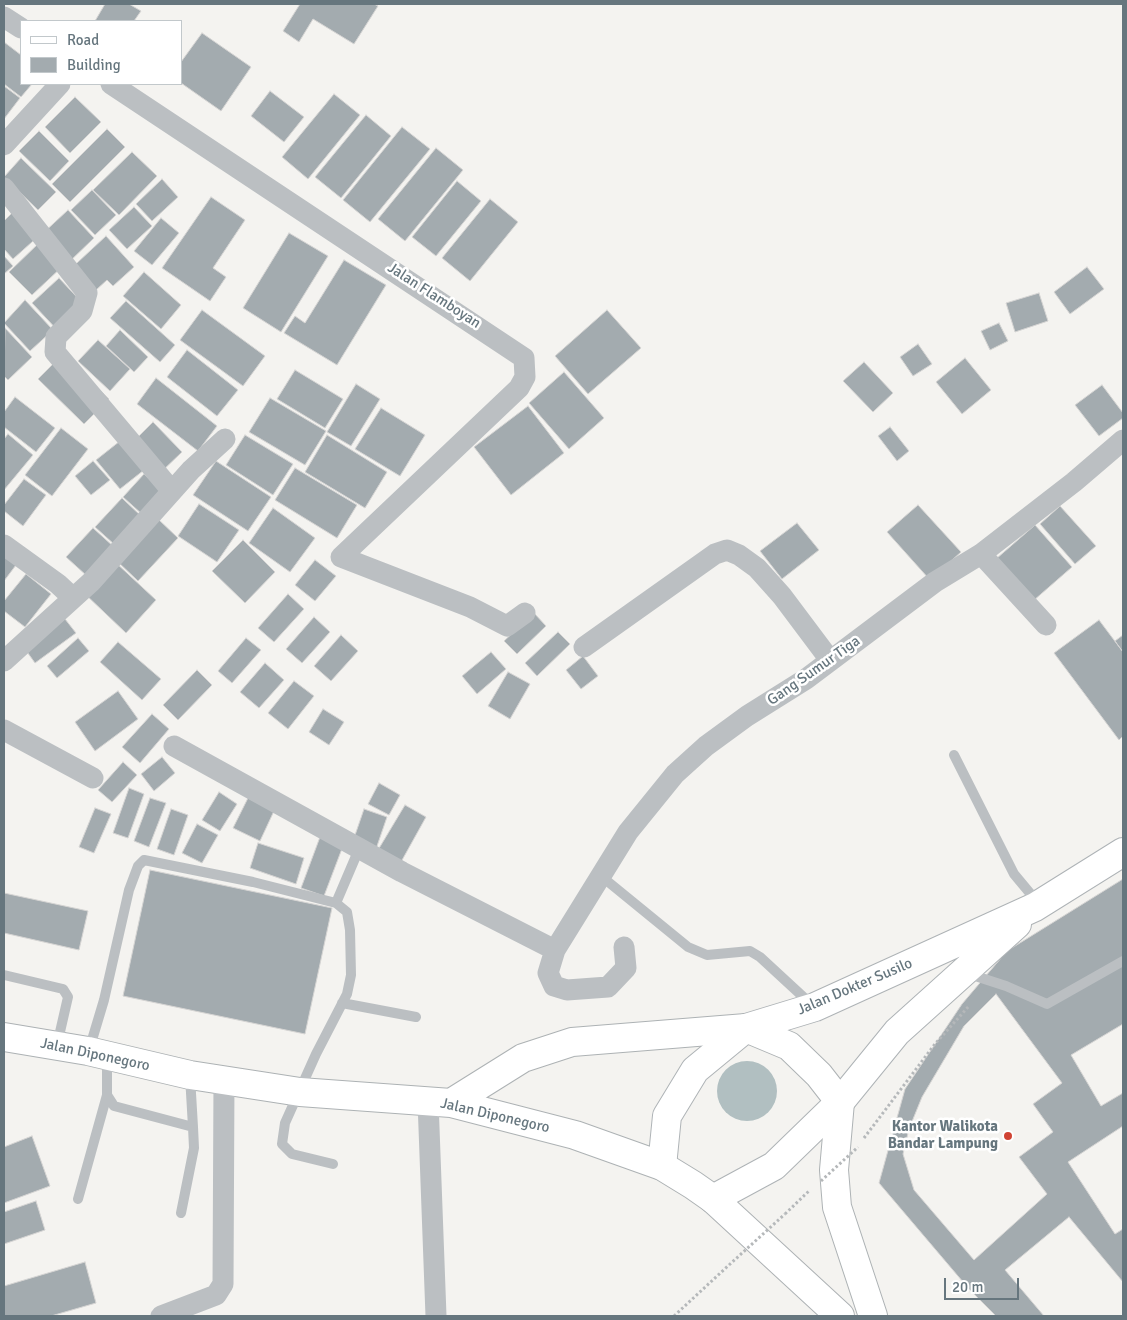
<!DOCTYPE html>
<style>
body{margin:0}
#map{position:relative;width:1127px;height:1320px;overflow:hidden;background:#f4f3f0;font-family:Signika,sans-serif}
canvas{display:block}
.frame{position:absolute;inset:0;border:5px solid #66767e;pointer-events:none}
.legend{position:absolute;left:20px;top:20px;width:162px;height:65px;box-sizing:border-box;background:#fff;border:1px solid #c2c8cb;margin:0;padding:6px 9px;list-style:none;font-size:15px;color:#66767e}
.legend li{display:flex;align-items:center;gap:10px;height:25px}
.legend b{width:25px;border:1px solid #c2c8cb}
.scale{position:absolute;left:944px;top:1278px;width:75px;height:22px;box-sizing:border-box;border:2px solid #66767e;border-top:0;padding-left:6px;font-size:15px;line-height:18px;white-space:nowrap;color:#66767e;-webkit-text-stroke:4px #fff;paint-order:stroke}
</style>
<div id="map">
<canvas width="1127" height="1320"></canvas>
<div class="frame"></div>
<ul class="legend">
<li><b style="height:6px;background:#fff"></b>Road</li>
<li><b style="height:14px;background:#a3abaf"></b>Building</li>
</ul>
<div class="scale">20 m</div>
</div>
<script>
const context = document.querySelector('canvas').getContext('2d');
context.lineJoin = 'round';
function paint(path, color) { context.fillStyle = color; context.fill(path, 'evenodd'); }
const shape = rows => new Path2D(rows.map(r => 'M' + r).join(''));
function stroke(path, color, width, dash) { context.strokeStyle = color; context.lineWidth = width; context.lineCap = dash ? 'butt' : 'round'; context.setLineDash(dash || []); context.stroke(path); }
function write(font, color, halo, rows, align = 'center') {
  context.font = font + ' Signika,sans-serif'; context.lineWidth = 5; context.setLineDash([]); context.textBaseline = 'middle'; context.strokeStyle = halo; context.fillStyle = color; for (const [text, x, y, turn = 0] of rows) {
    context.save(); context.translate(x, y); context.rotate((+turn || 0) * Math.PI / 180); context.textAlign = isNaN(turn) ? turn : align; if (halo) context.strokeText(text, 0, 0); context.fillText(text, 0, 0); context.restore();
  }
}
const water = shape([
 '717 1091a30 30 0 1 1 60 0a30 30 0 1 1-60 0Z'
]);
const building = shape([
 [105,4,129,4,141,11,134,21,95,21,105,4],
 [300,4,374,4,378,6,354,44,313,19,299,42,283,31,300,4],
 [202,33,251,67,221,111,181,83,181,62,202,33],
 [4,42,21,55,21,84,32,84,21,97,4,84,4,42],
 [4,86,20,98,4,119,4,86],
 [270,91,304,117,284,142,251,116,270,91],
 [334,94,360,115,308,179,282,157,334,94],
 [75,97,101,122,70,153,45,127,75,97],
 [366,115,391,136,341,198,315,177,366,115],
 [402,127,430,149,370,222,343,200,402,127],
 [107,129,125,147,70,202,52,184,107,129],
 [39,131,69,161,50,181,19,151,39,131],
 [436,148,463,170,405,241,378,219,436,148],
 [132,152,157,176,119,215,93,190,132,152],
 [21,158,56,192,38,210,4,177,21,158],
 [162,179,178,197,152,221,136,204,162,179],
 [457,181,481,201,436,256,412,237,457,181],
 [92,190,116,215,95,235,71,210,92,190],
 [211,197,245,220,213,268,226,277,210,301,162,268,211,197],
 [490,199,518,222,470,281,442,258,490,199],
 [18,207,42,233,13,259,4,249,4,221,18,207],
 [134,207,152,226,127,249,109,230,134,207],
 [68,210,94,238,67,264,40,236,68,210],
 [161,218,179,233,152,265,134,251,161,218],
 [289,233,328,256,281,332,243,308,289,233],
 [106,236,134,267,113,286,107,280,85,300,63,276,106,236],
 [41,241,64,265,32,295,9,272,41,241],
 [4,256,13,266,4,274,4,256],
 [344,260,386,285,337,365,284,333,295,316,305,323,344,260],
 [1087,267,1104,289,1070,314,1054,292,1087,267],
 [144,272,181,305,161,329,123,296,144,272],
 [59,278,87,308,60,333,32,303,59,278],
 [1039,293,1048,321,1015,332,1006,303,1039,293],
 [25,300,53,330,30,351,4,323,25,300],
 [126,301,175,345,160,362,110,318,126,301],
 [202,310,265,356,243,386,180,340,202,310],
 [607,310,641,348,588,394,555,356,607,310],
 [999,323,1008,341,990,350,981,331,999,323],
 [5,328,32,357,8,380,4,376,5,328],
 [120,330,148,357,134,372,106,346,120,330],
 [98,340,130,369,110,391,78,361,98,340],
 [918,344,932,364,913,376,900,357,918,344],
 [187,350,238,390,217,416,167,377,187,350],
 [63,354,109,399,84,424,38,379,63,354],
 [965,358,991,390,962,414,936,382,965,358],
 [864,362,893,393,873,412,843,381,864,362],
 [295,370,343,399,325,428,277,399,295,370],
 [564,372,604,418,569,449,529,403,564,372],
 [156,378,217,426,198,451,137,404,156,378],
 [356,384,380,399,351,446,327,432,356,384],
 [1102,385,1123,413,1123,418,1099,436,1075,405,1102,385],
 [15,397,55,428,36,452,4,427,4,412,15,397],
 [270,398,326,431,305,465,249,432,270,398],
 [528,406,564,453,511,495,474,447,528,406],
 [381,408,425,435,400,476,355,449,381,408],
 [153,422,182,452,158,475,130,445,153,422],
 [890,427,909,451,897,461,878,436,890,427],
 [61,428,88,449,52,496,25,475,61,428],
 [8,434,33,455,4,490,4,439,8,434],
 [245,435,293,464,273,495,226,465,245,435],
 [327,435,387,472,365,508,305,472,327,435],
 [120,441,144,470,120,489,96,460,120,441],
 [93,461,110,480,91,495,75,476,93,461],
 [216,461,271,497,248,531,193,495,216,461],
 [295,468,357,505,337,538,275,500,295,468],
 [144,474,165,493,143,515,123,497,144,474],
 [24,479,46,495,23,526,4,511,4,505,24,479],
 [122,498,142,517,115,545,95,527,122,498],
 [199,504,239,530,217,562,178,536,199,504],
 [918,505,961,552,930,580,887,532,918,505],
 [1060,506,1096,546,1075,564,1040,524,1060,506],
 [273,508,315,538,290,572,249,543,273,508],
 [157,518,178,538,138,581,117,561,157,518],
 [797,523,819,550,782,579,760,551,797,523],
 [1035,525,1072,567,1033,601,996,559,1035,525],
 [93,528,114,547,87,576,66,557,93,528],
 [243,540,275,572,245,603,212,571,243,540],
 [4,549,19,561,4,581,4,549],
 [315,560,336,576,315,601,295,585,315,560],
 [114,561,156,600,126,633,84,593,114,561],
 [26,574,51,594,25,627,4,611,4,601,26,574],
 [288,594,304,609,274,642,258,628,288,594],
 [534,613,546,626,517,654,504,641,534,613],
 [314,617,330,632,302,663,286,649,314,617],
 [65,619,76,633,35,663,25,649,65,619],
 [1099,620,1123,652,1123,736,1119,740,1054,653,1099,620],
 [558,632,570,644,537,676,525,663,558,632],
 [341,635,358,651,331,681,314,666,341,635],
 [1123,635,1123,652,1115,641,1123,635],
 [78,638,89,651,57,678,47,666,78,638],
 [246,638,261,650,232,683,218,671,246,638],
 [118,642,161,679,142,700,100,662,118,642],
 [491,652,506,669,477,694,462,676,491,652],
 [583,656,598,676,581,689,566,670,583,656],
 [265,663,284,680,259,708,240,692,265,663],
 [197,670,212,685,178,720,163,705,197,670],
 [508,672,530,684,510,719,488,706,508,672],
 [294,681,314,696,288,729,268,713,294,681],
 [118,691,138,719,95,751,75,722,118,691],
 [323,709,344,722,329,745,309,732,323,709],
 [152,714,169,729,140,763,122,747,152,714],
 [162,757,175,773,154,791,141,774,162,757],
 [123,762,137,775,112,802,98,790,123,762],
 [379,783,400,795,389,815,368,804,379,783],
 [129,788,144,794,128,838,113,833,129,788],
 [219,792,237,804,220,831,202,820,219,792],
 [150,798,166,803,149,847,134,841,150,798],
 [248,798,274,811,260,841,233,828,248,798],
 [405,805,426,817,401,862,378,850,405,805],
 [95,808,111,814,94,853,79,847,95,808],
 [171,809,188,815,174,855,157,849,171,809],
 [364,809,387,817,376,849,353,841,364,809],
 [197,824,218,835,202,863,182,853,197,824],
 [320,837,343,846,324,896,301,888,320,837],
 [258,843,304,858,296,884,250,868,258,843],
 [150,870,332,908,305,1034,123,996,150,870],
 [1123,879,1123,1316,996,1316,969,1289,879,1183,905,1089,962,1004,1007,951,1123,879],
 [4,893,88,911,79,950,4,933,4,893],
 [996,994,1062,1083,1033,1104,1053,1132,1019,1157,1047,1194,974,1260,914,1190,903,1154,909,1129,922,1097,964,1026,996,994],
 [1123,1024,1123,1093,1101,1106,1071,1055,1123,1024],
 [1123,1126,1123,1229,1115,1234,1068,1162,1123,1126],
 [32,1136,50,1186,4,1203,4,1147,32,1136],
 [36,1201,45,1230,4,1244,4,1212,36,1201],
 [1069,1217,1123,1282,1123,1316,1044,1316,1005,1270,1069,1217],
 [85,1262,96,1303,51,1316,4,1316,4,1286,85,1262]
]);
const path = shape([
 [864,1138,935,1044,969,1006],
 [785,1214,810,1190],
 [674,1316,729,1265]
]);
const lane = shape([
 [954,755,1014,874,1039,904],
 [601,876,688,947,707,955,750,951,760,957,812,1005],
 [336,903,359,849],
 [966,973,1006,986,1047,1004,1123,961],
 [4,975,63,989,68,997,57,1045],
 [342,1003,416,1017],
 [89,1050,104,1000,129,890,138,866,144,860,253,882,336,903,347,912,350,930,351,975,347,994,316,1054,285,1123,282,1144,292,1154,333,1164],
 [107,1058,107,1095,114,1106,193,1127,190,1076],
 [78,1199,107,1095],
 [181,1213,194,1148,193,1127]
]);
const street = shape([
 [4,17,21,28],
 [111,84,524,358,525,377,519,388,341,557,470,607,507,626,525,613],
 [4,145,60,84],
 [4,188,87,293,82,311,56,337,55,352,172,491],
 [4,545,58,584,73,598],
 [981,554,1046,625],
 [584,647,715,554,727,550,739,555,757,568,782,596,830,660],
 [4,661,91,582,191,470,225,439],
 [4,730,93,778],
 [174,746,402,872,555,950],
 [624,947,626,968,608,987,567,990,554,986,548,973,555,950,628,832,675,774,706,746,747,716,806,679,935,582,981,554,1074,482,1123,440],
 [428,1101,436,1316],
 [161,1316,216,1295,223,1284,224,1080]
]);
const secondary = shape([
 [662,1166,667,1116,695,1070,746,1028,815,1007,1035,907,1123,852],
 [713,1199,774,1166,840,1102,897,1032,1017,924]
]);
const primary = shape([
 [4,1037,88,1051,190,1075,300,1092,451,1103,575,1135,662,1166,693,1185,713,1199,840,1316],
 [451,1103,523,1058,572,1042,746,1028,789,1046,819,1075,840,1102,834,1170,837,1207,873,1316]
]);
const pathBridge = shape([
 [821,1181,858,1147],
 [729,1265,785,1214]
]);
const markers = [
 [1008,1136,5,"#d04333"]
];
const streetNames = [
 ["Jalan Flamboyan",434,296,33],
 ["Gang Sumur Tiga",814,671,-35],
 ["Jalan Dokter Susilo",855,987,-23],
 ["Jalan Diponegoro",95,1055,12],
 ["Jalan Diponegoro",495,1116,13]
];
const poiNames = [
 ["Kantor Walikota",998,1127],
 ["Bandar Lampung",998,1144]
];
paint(water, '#b1bfc1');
paint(building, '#a3abaf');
stroke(building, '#d5d4d3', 1);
stroke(secondary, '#aeb3b6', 30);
stroke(primary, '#adb2b4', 30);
stroke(path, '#b5b8ba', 3, [2.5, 2.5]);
stroke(lane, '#bbbfc2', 10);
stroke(street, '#bbbfc2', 21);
stroke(secondary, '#fff', 28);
stroke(primary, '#fff', 28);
stroke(pathBridge, '#b5b8ba', 3, [2.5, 2.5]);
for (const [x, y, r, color] of markers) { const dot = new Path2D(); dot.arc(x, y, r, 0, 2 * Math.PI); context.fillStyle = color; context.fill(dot); stroke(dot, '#fff', 2); }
write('15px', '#66767e', '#fff', streetNames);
write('bold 15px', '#66767e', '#fff', poiNames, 'right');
</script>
